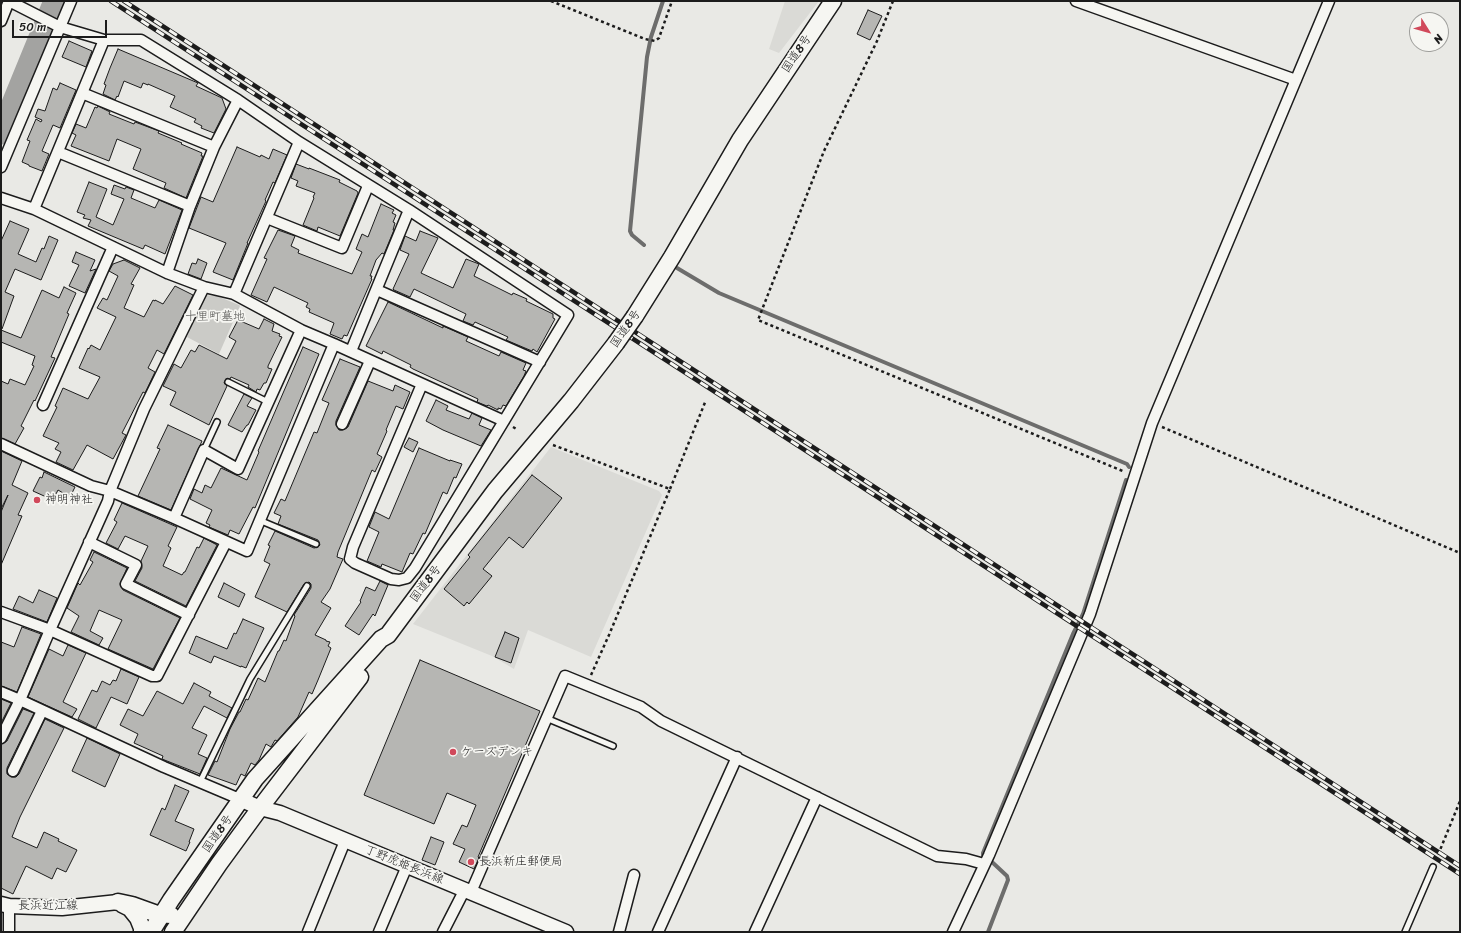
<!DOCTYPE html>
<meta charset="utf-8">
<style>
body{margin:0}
#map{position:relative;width:1461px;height:933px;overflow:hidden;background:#e9e9e5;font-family:Sriracha,sans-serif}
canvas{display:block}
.frame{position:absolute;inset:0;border:2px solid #1c1c1c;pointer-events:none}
.north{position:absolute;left:1409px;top:12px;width:40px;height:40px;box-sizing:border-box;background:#f6f6f2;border:1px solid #9f9f9c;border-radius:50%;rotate:127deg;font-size:11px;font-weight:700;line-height:16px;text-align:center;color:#1c1c1c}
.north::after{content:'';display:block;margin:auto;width:14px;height:18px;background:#d1495b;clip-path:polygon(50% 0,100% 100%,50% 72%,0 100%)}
.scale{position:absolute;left:12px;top:20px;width:95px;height:18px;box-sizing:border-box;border:2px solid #1c1c1c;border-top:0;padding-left:5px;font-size:12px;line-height:14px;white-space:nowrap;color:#1c1c1c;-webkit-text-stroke:3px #f6f6f2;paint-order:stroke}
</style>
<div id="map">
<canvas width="1461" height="933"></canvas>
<div class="frame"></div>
<div class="north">N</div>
<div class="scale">50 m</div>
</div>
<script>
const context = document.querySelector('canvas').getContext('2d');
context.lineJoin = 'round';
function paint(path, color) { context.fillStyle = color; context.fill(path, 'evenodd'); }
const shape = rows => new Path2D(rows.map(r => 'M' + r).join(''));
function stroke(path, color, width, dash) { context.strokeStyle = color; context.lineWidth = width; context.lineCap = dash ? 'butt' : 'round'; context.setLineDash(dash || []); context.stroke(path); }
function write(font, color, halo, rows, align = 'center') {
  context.font = font + ' Sriracha,"Klee One",sans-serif'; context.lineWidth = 3.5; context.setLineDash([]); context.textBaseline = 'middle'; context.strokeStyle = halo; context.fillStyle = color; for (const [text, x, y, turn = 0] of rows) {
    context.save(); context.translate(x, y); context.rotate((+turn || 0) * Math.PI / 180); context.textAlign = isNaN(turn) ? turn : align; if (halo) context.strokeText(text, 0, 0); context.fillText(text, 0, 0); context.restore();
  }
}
const built = shape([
 [785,1,819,1,779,53,769,49],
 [551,447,659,491,662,495,591,657,528,630,514,669,492,656,413,624]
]);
const green = shape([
 [204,295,217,296,239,305,240,306,219,354,187,337]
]);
const stream = shape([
 [644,245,632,235,630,231,647,57,651,37,663,1],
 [677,268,719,293,1127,464,1129,467],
 [983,855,983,853,1073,634,1083,614,1126,480],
 [988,932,1008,880,1007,876,992,862]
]);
const river = shape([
 [1,133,55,1]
]);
const building = shape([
 [868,10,882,16,870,40,857,34,868,10],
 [69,41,92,51,86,67,62,57,69,41],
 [118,49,198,83,196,86,222,98,226,109,214,133,201,128,202,126,194,122,196,119,170,107,175,96,148,84,148,85,143,83,141,88,124,81,118,97,117,96,115,100,103,94,106,85,104,84,110,68,118,49],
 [60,83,76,90,60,128,53,125,42,151,49,154,42,171,29,166,29,165,22,162,30,141,27,140,36,119,41,122,42,120,35,117,38,109,45,111,53,88,57,90,60,83],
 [98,106,110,112,109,114,134,124,135,122,159,131,158,133,182,143,181,144,202,153,201,156,203,156,186,198,164,188,166,183,133,169,141,149,117,139,109,161,71,146,76,135,72,133,76,124,86,128,95,107,97,108,98,106],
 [237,147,260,157,261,155,269,159,273,149,287,155,275,183,273,182,265,200,266,201,247,243,248,243,233,280,213,272,226,243,189,228,201,197,213,202,237,147],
 [296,164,309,169,309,168,340,180,339,182,357,191,358,193,340,236,318,227,317,231,303,225,314,198,313,197,315,193,296,186,298,181,291,178,296,164],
 [89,182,107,189,96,217,113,225,124,199,111,194,114,185,125,189,126,187,134,190,131,198,155,208,159,200,182,210,165,254,145,245,143,249,88,226,91,220,83,218,85,215,77,212,89,182],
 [381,204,394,210,392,213,396,215,393,222,395,223,393,230,394,230,384,254,382,253,376,260,370,276,372,276,371,279,372,279,347,336,344,335,342,339,330,334,334,323,309,312,310,309,306,307,308,303,274,287,267,302,251,295,267,259,264,258,278,230,295,236,291,246,299,250,298,253,352,274,362,252,356,249,362,234,368,237,381,204],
 [10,221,29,229,18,254,36,262,42,248,44,249,49,236,58,240,41,280,15,269,5,292,14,296,2,329,1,328,1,241,10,221],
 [420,231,438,238,421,273,453,288,466,259,479,264,474,276,512,295,513,293,527,299,526,301,553,314,553,318,555,319,537,352,533,349,532,351,506,340,508,337,475,322,473,325,463,321,466,314,414,289,410,297,394,290,393,289,409,254,400,250,405,236,416,241,420,231],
 [76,252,95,260,90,271,96,269,85,293,69,286,79,265,72,262,76,252],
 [198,259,207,263,201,279,188,274,192,263,196,264,198,259],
 [124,260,140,268,131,284,134,285,124,308,144,317,153,300,155,301,155,300,163,304,175,286,193,295,164,354,157,350,148,368,155,372,145,393,143,392,122,433,126,435,113,459,87,445,73,470,56,462,61,452,55,449,59,443,43,436,57,407,55,406,63,388,88,399,100,377,79,368,88,348,89,349,91,345,100,350,116,317,97,308,103,298,107,300,118,276,109,271,113,264,124,260],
 [64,287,76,293,67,313,69,314,51,357,55,358,35,401,34,400,21,426,24,428,15,444,1,438,1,381,8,384,10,379,25,385,34,366,32,365,35,356,1,342,1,330,21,338,42,290,59,298,64,287],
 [388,302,443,328,443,326,468,337,466,341,499,356,501,352,526,363,523,370,526,371,524,376,506,406,503,405,501,409,498,408,498,410,488,405,487,406,477,402,478,399,413,369,410,367,411,365,383,351,382,354,366,346,388,302],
 [264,319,274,324,272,331,280,334,279,336,282,337,268,366,268,368,272,369,266,383,264,383,260,390,257,389,256,392,248,387,249,385,231,377,230,379,226,379,224,383,227,386,209,425,170,405,176,392,163,386,174,364,181,368,191,350,195,352,199,345,227,359,236,341,229,337,238,320,259,329,264,319],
 [303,347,319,354,255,508,253,507,239,534,230,530,228,535,209,527,210,525,206,523,212,510,190,499,194,489,202,493,205,485,211,488,221,468,247,480,259,452,258,451,303,347],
 [340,359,360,367,336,421,336,425,339,430,343,430,348,427,368,381,393,391,395,385,410,392,403,409,396,406,386,430,387,431,377,454,382,457,375,472,372,470,338,552,337,557,343,559,330,589,321,602,331,608,315,635,326,640,326,641,330,642,328,646,331,648,318,680,312,694,309,692,298,717,277,741,275,740,271,747,266,744,259,760,255,765,251,763,245,776,241,774,236,785,208,775,215,761,217,762,230,729,239,712,240,712,246,699,248,700,258,678,265,682,278,651,279,651,284,640,286,641,295,616,294,615,311,588,311,584,309,582,304,584,287,612,255,597,270,564,264,561,270,546,268,545,275,531,314,548,318,547,320,545,318,540,278,524,281,516,274,513,281,499,285,501,314,432,317,433,329,403,322,400,340,359],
 [244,394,252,398,247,406,256,410,248,425,247,425,242,432,228,425,244,394],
 [436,400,448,406,446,410,469,419,472,413,482,418,479,425,491,430,481,446,443,430,426,421,436,400],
 [168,425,202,441,171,510,138,496,160,449,157,448,168,425],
 [409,438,418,442,413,452,404,447,409,438],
 [419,448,450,461,450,460,462,464,456,478,454,477,447,494,443,492,425,534,423,533,413,554,410,553,402,572,382,564,381,567,367,561,379,532,369,527,375,512,389,519,419,448],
 [1,451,22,461,12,485,28,493,18,515,22,516,1,565,1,512,8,495,1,509,1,451],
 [44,472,75,487,70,497,58,490,53,500,33,491,40,477,42,478,44,472],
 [532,475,562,498,523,548,509,537,483,569,492,576,469,604,467,602,464,606,444,589,470,557,468,555,532,475],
 [122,503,177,527,168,546,171,548,163,566,182,575,184,572,185,572,197,547,199,548,204,538,217,545,186,606,135,581,142,568,141,561,148,546,125,536,118,549,106,543,117,522,114,520,122,503],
 [94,552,127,568,120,584,123,590,180,618,153,669,108,649,122,620,99,610,90,631,103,638,99,645,71,632,79,616,67,608,78,583,80,585,93,562,90,560,94,552],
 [380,581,388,585,375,616,373,614,359,635,345,626,361,602,360,601,366,587,375,591,380,581],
 [224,583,245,594,239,607,218,597,224,583],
 [39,590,57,598,47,622,13,609,19,596,33,603,39,590],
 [243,619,264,628,246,668,241,666,241,667,214,656,211,663,189,653,196,636,227,649,234,633,236,634,243,619],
 [22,627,41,634,17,692,1,686,1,642,14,647,22,627],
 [505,632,519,638,511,663,495,657,505,632],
 [68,645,86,653,63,702,77,709,72,717,28,697,49,649,63,656,68,645],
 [420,660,540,711,478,857,479,858,474,869,459,862,465,849,453,844,462,825,467,827,476,805,447,793,434,824,364,795,420,660],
 [121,669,139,677,127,704,111,697,96,728,78,719,92,690,97,692,102,681,110,685,113,680,116,681,121,669],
 [194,683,211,692,209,696,232,708,227,718,204,706,192,728,207,735,198,754,207,758,200,774,167,761,162,759,163,756,134,743,138,734,120,725,128,709,143,716,157,691,183,704,194,683],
 [1,699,11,703,1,723,1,699],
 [23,709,34,713,7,768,7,774,11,777,16,777,19,774,45,719,64,728,20,817,12,837,37,848,44,832,59,839,58,841,77,850,66,872,57,868,52,879,26,866,13,894,1,888,1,744,7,741,23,709],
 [87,738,120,754,105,787,72,771,87,738],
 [175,785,189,791,175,821,194,829,189,842,190,842,186,851,150,835,162,808,165,810,175,785],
 [431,837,444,842,435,865,422,860,431,837]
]);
const path = shape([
 [551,1,645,39,655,41,659,38,672,1],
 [893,1,877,41,824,151,758,320,1125,472],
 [513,427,518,430],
 [1162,427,1460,553],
 [553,445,670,489,609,635,591,675],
 [670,489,706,400],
 [1436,860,1460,801]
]);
const service = shape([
 [228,382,268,402],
 [204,450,217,422],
 [259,520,316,544],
 [546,718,613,746],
 [200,782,250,679,307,586],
 [1405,932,1433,867]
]);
const minor = shape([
 [9,1,60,27,104,40,141,40,238,100,299,142,409,210,568,315,415,568,407,578,399,580,391,579,355,563,350,559,353,547,422,384],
 [1076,1,1296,80],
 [1,21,9,1],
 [82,93,214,147],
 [58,152,190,206],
 [1,167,71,1],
 [1,198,34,209,167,273,204,287,234,294,301,330,334,344],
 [34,209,104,40],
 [267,218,342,248,368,186],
 [167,273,190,206,214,147,238,100],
 [377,290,540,362],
 [234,294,299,142],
 [351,351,409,210],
 [43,405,113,247],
 [342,424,370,361],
 [1,444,91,486,110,491,174,518,247,551,334,344,504,421],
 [174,518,204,450,238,469,301,330],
 [89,542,136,565,126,584,189,615],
 [1,612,50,630,108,501,110,491,144,409,204,287],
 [1,692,20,700,164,767,242,800],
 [1,738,20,700,50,630,152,676,157,676,226,542],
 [13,771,42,711],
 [471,892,565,676,641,707,661,721,937,856,966,859,984,864],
 [9,906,9,932],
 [308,932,345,841],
 [379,932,407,866],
 [443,932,465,889],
 [619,932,634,875],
 [658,932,737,757],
 [755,932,817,797],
 [953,932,989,855,1090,614,1152,423,1329,1]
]);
const secondary = shape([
 [242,800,260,808,280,813,566,932],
 [1,904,9,906,62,908,118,902]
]);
const trunk = shape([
 [635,316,672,257,740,140,833,1],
 [118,902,132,905,157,914,171,915],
 [122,904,130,908,138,918,142,928,142,932],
 [151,932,171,900,255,779,381,639,388,635,495,491,571,401,616,343],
 [173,932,219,864,260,808,360,677]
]);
const rail = shape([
 [111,1,1460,874],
 [124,1,1460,866]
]);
const trunkBridge = shape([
 [616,343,635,316]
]);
const markers = [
 [37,500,4,"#d1495b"],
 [453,752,4,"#d1495b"],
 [471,862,4,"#d1495b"]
];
const streetNames = [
 ["国道8号",797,54,-56],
 ["国道8号",626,329,-55],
 ["国道8号",426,584,-53],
 ["国道8号",218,834,-55],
 ["丁野虎姫長浜線",404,865,22],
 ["長浜近江線",48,906]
];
const parkNames = [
 ["十里町墓地",215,317]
];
const poiNames = [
 ["神明神社",45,500],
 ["ケーズデンキ",461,752],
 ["長浜新庄郵便局",479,862]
];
paint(built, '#dadad6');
paint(green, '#cbcbc7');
stroke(stream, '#6d6d6c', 4);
stroke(river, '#a3a3a1', 23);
paint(building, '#b6b6b3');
stroke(building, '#1c1c1c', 1);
stroke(service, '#1c1c1c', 8);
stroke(minor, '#1c1c1c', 13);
stroke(secondary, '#1c1c1c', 17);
stroke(trunk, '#1c1c1c', 19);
stroke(path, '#1c1c1c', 2.5, [3, 3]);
stroke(service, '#f6f6f2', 5);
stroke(minor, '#f6f6f2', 10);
stroke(secondary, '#f6f6f2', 14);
stroke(trunk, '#f6f6f2', 16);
stroke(rail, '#1c1c1c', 4.5);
stroke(rail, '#f6f6f2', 3, [9]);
stroke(trunkBridge, '#1c1c1c', 19, []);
stroke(trunkBridge, '#f6f6f2', 16);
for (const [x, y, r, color] of markers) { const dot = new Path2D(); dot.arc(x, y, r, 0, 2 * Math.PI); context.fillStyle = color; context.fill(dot); stroke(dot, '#f6f6f2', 1.5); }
write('12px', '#1c1c1c', '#f6f6f2', streetNames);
write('12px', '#51514f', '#f6f6f2', parkNames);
write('12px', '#1c1c1c', '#f6f6f2', poiNames, 'left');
</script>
